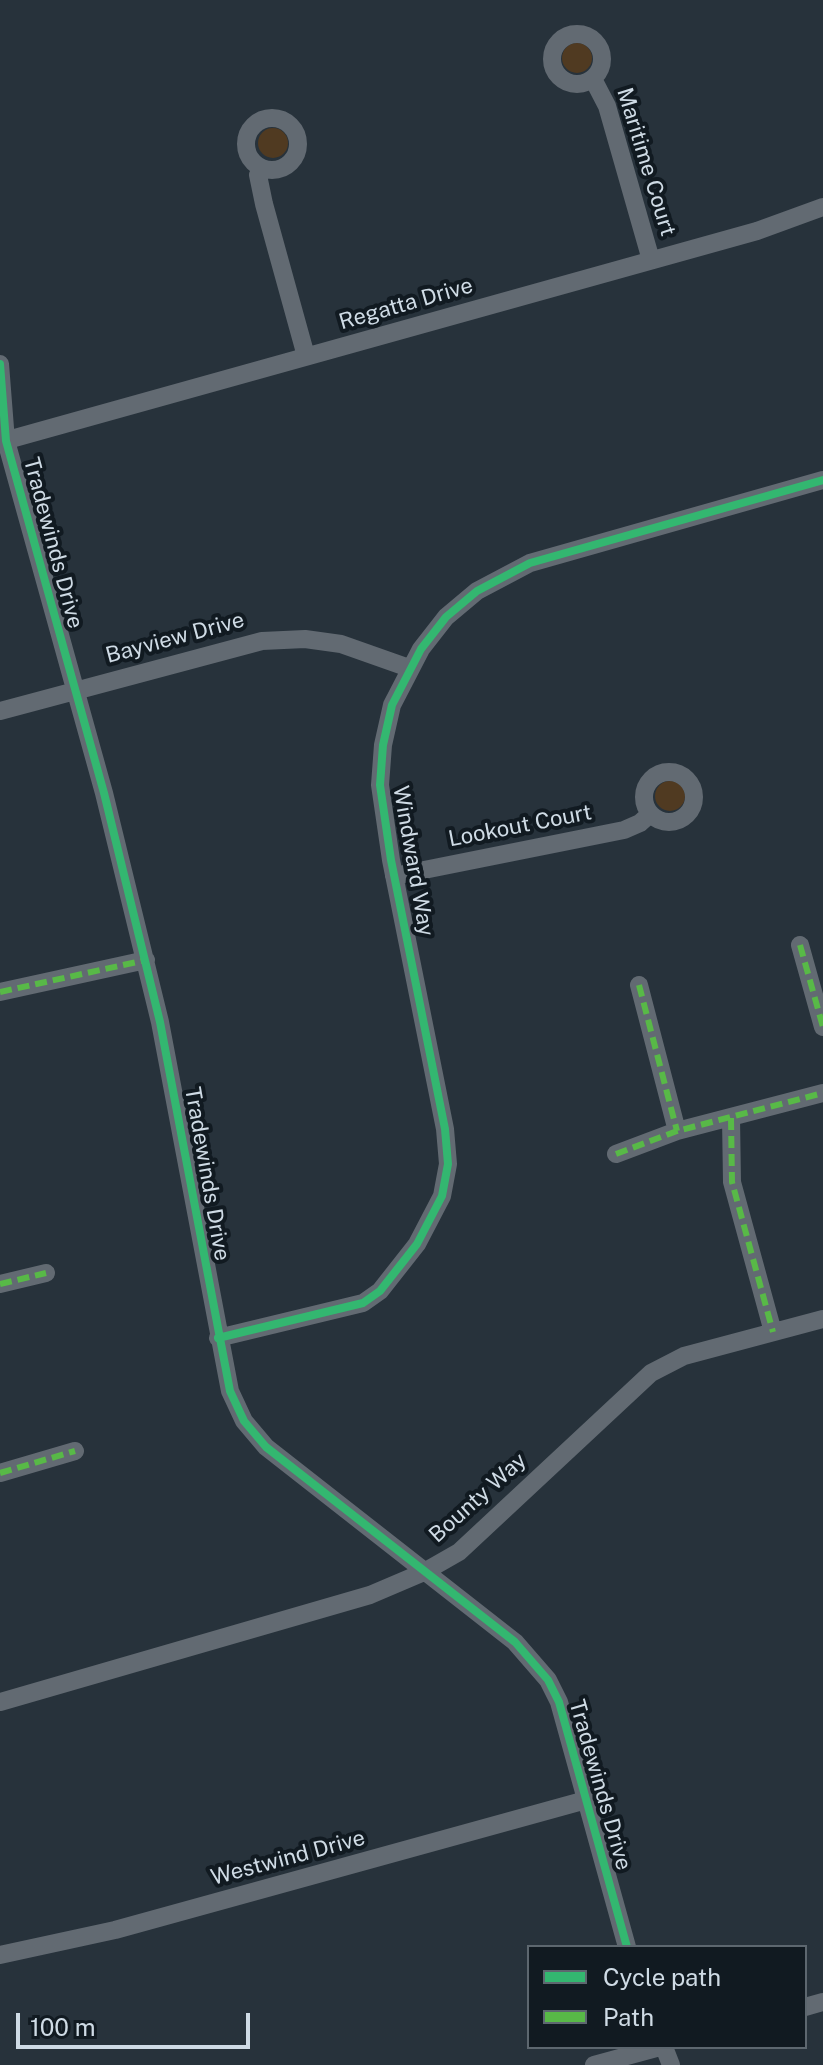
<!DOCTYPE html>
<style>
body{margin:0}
#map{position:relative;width:823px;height:2065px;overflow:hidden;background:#27323b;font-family:"Public Sans",sans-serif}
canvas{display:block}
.legend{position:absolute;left:527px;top:1945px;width:280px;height:104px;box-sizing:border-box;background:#111a21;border:2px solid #5d676f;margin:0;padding:10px 14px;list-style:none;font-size:24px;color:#cfdbe5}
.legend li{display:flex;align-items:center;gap:16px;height:40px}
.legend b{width:40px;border:2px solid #5d676f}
.scale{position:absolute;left:16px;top:2013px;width:234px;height:36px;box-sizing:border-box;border:4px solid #cfdbe5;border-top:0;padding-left:10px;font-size:24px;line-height:28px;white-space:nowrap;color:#cfdbe5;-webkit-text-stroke:6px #111a21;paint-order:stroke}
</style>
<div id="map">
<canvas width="823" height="2065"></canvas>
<ul class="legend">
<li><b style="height:10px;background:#33b770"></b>Cycle path</li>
<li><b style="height:10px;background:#58b947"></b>Path</li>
</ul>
<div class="scale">100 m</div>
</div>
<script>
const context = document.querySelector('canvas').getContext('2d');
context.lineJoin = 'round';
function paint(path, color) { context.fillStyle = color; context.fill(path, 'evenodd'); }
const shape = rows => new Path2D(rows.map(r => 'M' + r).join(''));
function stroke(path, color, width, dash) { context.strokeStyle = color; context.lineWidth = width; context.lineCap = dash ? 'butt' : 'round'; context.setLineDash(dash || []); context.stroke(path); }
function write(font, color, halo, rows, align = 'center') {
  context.font = font + ' "Public Sans",sans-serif'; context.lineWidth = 8; context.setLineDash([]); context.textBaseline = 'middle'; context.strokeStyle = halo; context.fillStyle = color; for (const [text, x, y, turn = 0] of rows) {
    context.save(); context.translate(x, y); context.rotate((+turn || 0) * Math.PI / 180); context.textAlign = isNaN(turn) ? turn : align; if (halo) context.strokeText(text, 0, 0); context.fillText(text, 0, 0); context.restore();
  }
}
const green = shape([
 '562 58a15 15 0 1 1 30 0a15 15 0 1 1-30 0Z',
 '258 143a15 15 0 1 1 30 0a15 15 0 1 1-30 0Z',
 '655 796a15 15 0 1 1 30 0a15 15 0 1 1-30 0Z'
]);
const street = shape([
 '552 59a25 25 0 1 1 50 0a25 25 0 1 1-50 0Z',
 [593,79,607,106,651,260],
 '246 144a26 26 0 1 1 52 0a26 26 0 1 1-52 0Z',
 [262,168,258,175,264,204,306,356],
 [0,364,6,441,104,793,160,1022,230,1391,244,1421,266,1447,515,1642,548,1680,559,1702,627,1947],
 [0,442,757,231,823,207],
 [0,711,262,641,305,639,341,644,409,668],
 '644 797a25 25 0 1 1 50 0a25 25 0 1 1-50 0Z',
 [394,876,624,830,640,823,650,814],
 [800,945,823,1027],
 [639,985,677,1131],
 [0,992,146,960],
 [731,1118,732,1182,773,1332],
 [616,1154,677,1131,823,1093],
 [0,1284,46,1273],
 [218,1338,363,1303,380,1291,417,1244,442,1196,448,1164,445,1129,391,860,380,785,383,745,392,705,421,649,446,617,477,591,530,563,823,480],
 [0,1473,75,1451],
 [0,1702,370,1595,424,1572,459,1552,651,1373,684,1356,823,1319],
 [0,1955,115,1930,586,1800],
 [805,2007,823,2002],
 [664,2047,671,2065],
 [594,2065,660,2047]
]);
const quiet = shape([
 [800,945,823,1027],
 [639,985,677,1131],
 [0,992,146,960],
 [731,1118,732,1182,773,1332],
 [616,1154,677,1131,823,1093],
 [0,1284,46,1273],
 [0,1473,75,1451]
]);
const cycleway = shape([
 [0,364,6,441,104,793,160,1022,230,1391,244,1421,266,1447,515,1642,548,1680,559,1702,627,1947],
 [218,1338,363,1303,380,1291,417,1244,442,1196,448,1164,445,1129,391,860,380,785,383,745,392,705,421,649,446,617,477,591,530,563,823,480]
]);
const streetNames = [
 ["Maritime Court",646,162,73],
 ["Regatta Drive",406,304,-16],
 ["Tradewinds Drive",53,543,75],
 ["Bayview Drive",175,638,-15],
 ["Lookout Court",520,826,-11],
 ["Windward Way",413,861,80],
 ["Tradewinds Drive",207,1174,80],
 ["Bounty Way",478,1498,-42],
 ["Tradewinds Drive",600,1785,74],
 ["Westwind Drive",288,1858,-15]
];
paint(green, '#503a21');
stroke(street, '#626a72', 18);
stroke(quiet, '#58b947', 6, [12, 6]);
stroke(cycleway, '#33b770', 8);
write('22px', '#cfdbe5', '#111a21', streetNames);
</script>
